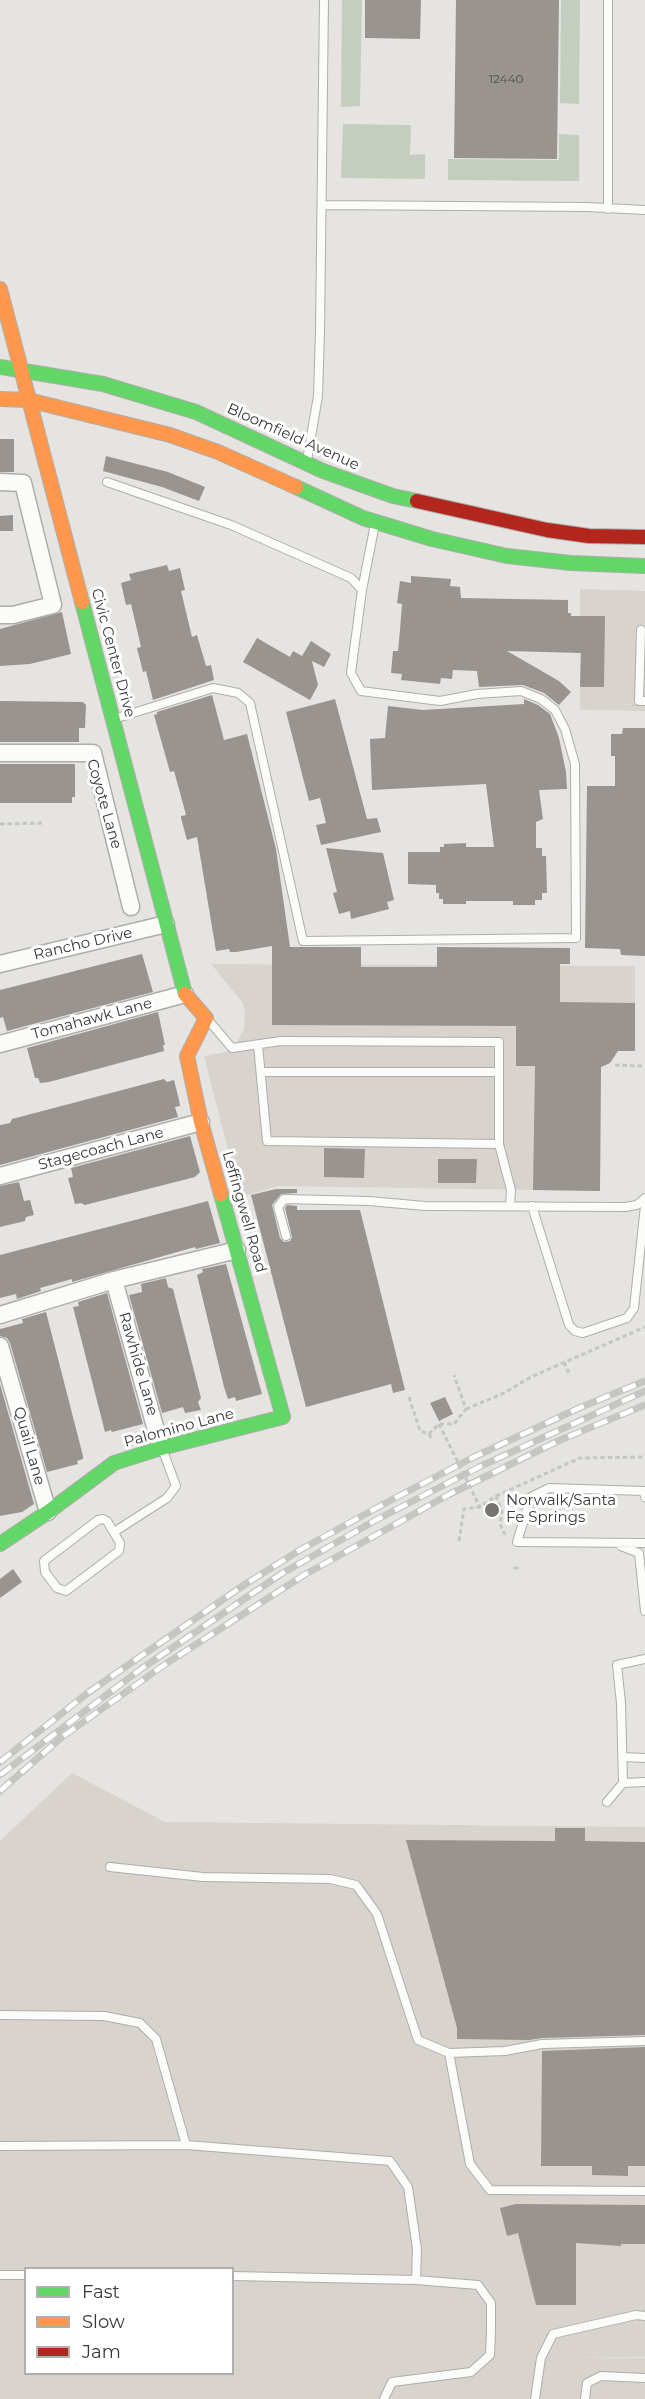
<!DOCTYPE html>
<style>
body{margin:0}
#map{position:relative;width:645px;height:2399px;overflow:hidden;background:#e5e4e1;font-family:Montserrat,sans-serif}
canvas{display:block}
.legend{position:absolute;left:24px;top:2267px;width:210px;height:108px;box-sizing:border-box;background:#fff;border:2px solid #afafaf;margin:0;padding:8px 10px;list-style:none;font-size:18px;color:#383836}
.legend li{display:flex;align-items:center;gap:12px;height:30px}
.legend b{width:30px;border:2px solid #afafaf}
</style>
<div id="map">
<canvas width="645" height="2399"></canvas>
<ul class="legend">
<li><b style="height:8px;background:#63d668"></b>Fast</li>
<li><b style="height:8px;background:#ff974d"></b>Slow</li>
<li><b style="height:8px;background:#b3261e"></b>Jam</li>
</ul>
</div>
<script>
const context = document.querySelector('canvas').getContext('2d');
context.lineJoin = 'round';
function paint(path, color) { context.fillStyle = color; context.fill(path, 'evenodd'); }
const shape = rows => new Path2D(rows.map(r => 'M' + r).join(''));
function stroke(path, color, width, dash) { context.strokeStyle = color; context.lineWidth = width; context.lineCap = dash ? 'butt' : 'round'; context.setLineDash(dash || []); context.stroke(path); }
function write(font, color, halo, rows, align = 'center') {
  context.font = font + ' Montserrat,sans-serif'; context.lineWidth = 6; context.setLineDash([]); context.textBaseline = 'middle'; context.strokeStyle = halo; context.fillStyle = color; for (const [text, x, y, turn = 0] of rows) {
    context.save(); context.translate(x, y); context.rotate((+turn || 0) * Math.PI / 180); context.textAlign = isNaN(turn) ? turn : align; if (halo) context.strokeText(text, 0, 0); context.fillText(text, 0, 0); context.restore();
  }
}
const built = shape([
 [580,589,645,591,645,711,580,710],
 [211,964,635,966,635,1051,617,1051,610,1063,601,1067,600,1191,278,1186,240,1197,204,1056,226,1052,237,1042,244,1029,245,1012,243,1003],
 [72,1773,165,1822,645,1827,645,2357,565,2357,645,2358,645,2399,0,2399,0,1841],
 [26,2268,232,2268,232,2374,26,2374]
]);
const green = shape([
 [342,0,362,0,360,106,341,107],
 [561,0,580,0,579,104,560,103],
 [343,124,411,125,410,155,425,154,425,179,341,178],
 [559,134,579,135,579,181,448,180,448,159,559,160]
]);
const building = shape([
 [365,0,421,0,420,39,365,38],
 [456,0,559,0,557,159,454,158],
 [0,439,14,439,14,472,0,472],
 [106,456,168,472,205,487,199,501,162,487,103,471],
 [13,515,13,531,0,531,0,516],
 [167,565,169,571,180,568,185,590,181,591,192,637,197,635,206,666,211,665,214,680,153,700,146,671,143,672,137,648,141,647,131,604,126,605,121,583,131,580,129,574],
 [411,576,451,579,450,586,460,587,461,598,568,600,568,613,571,613,571,616,605,616,604,687,580,687,581,653,507,651,559,681,571,692,559,705,544,693,523,685,479,687,477,671,453,670,452,679,441,678,440,684,401,680,402,674,391,673,393,651,398,651,400,630,402,604,397,603,400,581,411,583],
 [62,612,71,654,30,664,0,666,0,629],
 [257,638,290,657,293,651,302,656,311,641,331,654,324,667,312,661,318,685,310,700,243,662],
 [212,695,224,740,247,734,276,849,290,947,361,947,361,967,437,967,437,947,570,948,570,964,560,964,560,1002,635,1003,635,1051,618,1051,610,1063,601,1067,600,1191,533,1190,535,1066,516,1066,516,1026,272,1025,272,946,236,952,230,952,229,949,216,951,197,837,187,840,181,818,181,816,186,815,179,789,174,771,170,772,154,715,157,714,157,712],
 [335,699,367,819,377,818,381,832,321,845,316,825,326,823,320,798,309,801,286,712],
 [524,699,538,705,550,714,559,738,566,772,567,789,539,790,543,819,536,822,536,848,542,848,542,856,546,856,547,893,542,893,542,900,535,900,535,905,513,905,513,901,466,901,466,904,443,904,443,899,439,899,439,893,436,893,436,885,408,884,408,852,440,852,440,847,444,847,444,844,466,843,466,847,494,847,486,784,372,790,370,739,385,738,388,706,423,710,524,704],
 [0,701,83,702,86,705,85,728,79,728,79,742,0,742],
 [623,728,645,728,645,956,621,955,620,949,585,948,587,786,615,786,615,756,611,756,611,734,622,734],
 [0,764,75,764,75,797,72,797,72,803,0,803],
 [326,848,383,853,394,900,387,902,389,909,351,919,350,911,339,914,333,893,337,892],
 [142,954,153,992,7,1031,3,1017,0,1018,0,990],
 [158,1012,165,1045,163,1045,164,1051,49,1082,40,1083,38,1078,35,1078,27,1048],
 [164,1079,167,1082,174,1080,179,1100,180,1106,175,1107,178,1117,0,1165,0,1125,10,1123,12,1119],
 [190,1136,200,1172,195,1177,85,1205,81,1203,75,1204,68,1178,73,1177,71,1168],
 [324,1148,365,1149,364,1178,324,1177],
 [438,1159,477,1159,476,1183,438,1183],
 [19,1182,24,1201,30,1200,34,1215,26,1217,25,1221,0,1227,0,1186],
 [276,1189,297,1189,297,1193,281,1194,272,1205,280,1238,284,1242,290,1241,292,1237,285,1208,287,1205,297,1206,297,1210,360,1210,405,1390,393,1393,391,1384,306,1407,251,1195],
 [208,1201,220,1243,196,1249,195,1247,72,1282,72,1279,40,1288,41,1291,17,1299,16,1294,0,1298,0,1255],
 [226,1264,262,1394,236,1401,235,1397,228,1399,224,1387,197,1275,203,1272,202,1269],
 [166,1278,168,1287,173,1289,201,1398,198,1402,201,1410,185,1413,183,1407,162,1413,129,1295,142,1292,141,1284],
 [107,1293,143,1424,112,1432,111,1430,105,1432,73,1307,79,1306,78,1302],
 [46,1312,83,1456,83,1459,77,1461,78,1464,47,1472,10,1343,7,1338,0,1336,0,1329,23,1323,22,1319],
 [0,1384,34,1504,22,1512,0,1516],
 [445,1397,453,1414,439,1421,430,1403],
 [13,1569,22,1582,0,1598,0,1579],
 [555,1828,585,1828,585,1841,645,1842,645,2035,542,2038,529,2040,457,2039,457,2028,406,1840,555,1841],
 [645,2047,645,2166,628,2166,628,2176,592,2175,592,2166,541,2166,542,2051],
 [516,2204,645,2205,645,2244,621,2244,621,2246,576,2243,576,2305,536,2305,518,2233,507,2236,500,2208]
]);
const path = shape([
 [0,824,43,823],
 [615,1065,645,1066],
 [564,1362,570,1376],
 [409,1397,420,1431,429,1434,439,1424,454,1424,466,1409,454,1375],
 [466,1409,502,1394,531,1377,645,1327],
 [429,1434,432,1440],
 [496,1496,580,1458,645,1457],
 [459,1541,464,1509,480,1507,496,1496,502,1512,500,1524,505,1535],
 [514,1568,519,1568]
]);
const lane = shape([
 [323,205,587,207,645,210],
 [608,209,608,0],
 [307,460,318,396,320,332,324,0],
 [107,482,231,525,351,578,362,590],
 [641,630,639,701,645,701],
 [114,719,213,688,238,693,250,703,303,941,576,938,575,764,565,729,555,710,541,699,521,691,477,694,440,701,361,691,351,673,362,590,375,524],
 [209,1021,232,1048,281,1041,499,1042,499,1144,267,1141,258,1045],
 [261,1072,499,1072],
 [499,1144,511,1190,510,1206],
 [532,1206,569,1325,575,1331,583,1333,627,1318,634,1308,645,1206],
 [286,1236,278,1207,284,1199,369,1201,425,1206,625,1207,637,1205,645,1198],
 [645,1497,644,1491,549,1488,531,1497,517,1542,645,1543],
 [103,1519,107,1521,120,1543,119,1551,66,1591,57,1588,45,1572,44,1561,98,1520,103,1519],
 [114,1532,167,1498,176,1486,163,1451],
 [621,1546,639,1553,645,1611],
 [622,1757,645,1758],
 [623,1783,645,1782],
 [607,1802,623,1783,621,1703,617,1665,645,1659],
 [110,1867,203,1877,330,1879,356,1885,377,1914,418,2040,449,2053],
 [0,2015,104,2016,140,2023,156,2039,186,2145,390,2161,408,2187,417,2249,416,2280,478,2285,491,2303,491,2331,490,2355,471,2372,392,2382,384,2399],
 [645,2041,542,2044,505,2051,449,2053,470,2164,490,2190,645,2191],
 [0,2146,186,2145],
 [0,2275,26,2275],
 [232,2276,416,2280],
 [535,2399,541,2358,553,2334,636,2315,645,2316],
 [585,2399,587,2383,601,2376,645,2378]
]);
const street = shape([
 [0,482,23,483,53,605,13,615,0,615],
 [0,753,93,753,131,907],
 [0,964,166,924],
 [0,1044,185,994],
 [0,1176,201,1122],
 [114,1280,161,1448],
 [0,1315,114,1280,237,1250],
 [0,1346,48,1512]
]);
const fast = shape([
 [0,367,103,384,196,412,323,471,393,496,417,501],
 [296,487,363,518,432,539,507,556,571,563,645,566],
 [82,602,185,994],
 [0,1544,48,1512,114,1463,161,1448,283,1417,221,1194]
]);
const slow = shape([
 [0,289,82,602],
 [0,399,28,400,170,435,218,452,296,487],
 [185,994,206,1018,187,1056,201,1122,221,1194]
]);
const jam = shape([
 [417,501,547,530,589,536,645,537]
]);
const rail = shape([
 [0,1762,89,1692,244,1585,300,1550,393,1499,474,1457,579,1408,645,1381],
 [0,1775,141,1669,281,1574,376,1520,479,1467,645,1391],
 [0,1791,62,1737,167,1663,304,1575,448,1495,560,1440,645,1405]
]);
const pathBridge = shape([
 [439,1424,480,1507]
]);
const markers = [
 [492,1510,8,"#757472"]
];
const numberNames = [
 ["12440",506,79]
];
const streetNames = [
 ["Bloomfield Avenue",293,437,24],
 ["Civic Center Drive",113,653,75],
 ["Coyote Lane",104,804,74],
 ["Rancho Drive",83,944,-13],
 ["Tomahawk Lane",92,1019,-15],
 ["Stagecoach Lane",101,1149,-15],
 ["Leffingwell Road",244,1212,74],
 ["Rawhide Lane",138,1364,74],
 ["Palomino Lane",179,1428,-15],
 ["Quail Lane",29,1446,74]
];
const poiNames = [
 ["Norwalk/Santa",506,1501],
 ["Fe Springs",506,1518]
];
paint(built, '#d8d4cd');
paint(green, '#c3cdc0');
paint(building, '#9a9490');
stroke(lane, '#adadab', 10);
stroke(street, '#adadab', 19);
stroke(fast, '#adadab', 16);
stroke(slow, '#adadab', 16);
stroke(jam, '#adadab', 16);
stroke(path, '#c5c5c5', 3, [4.5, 3]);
stroke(lane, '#fbfbfa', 8);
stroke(street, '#fbfbfa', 16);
stroke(fast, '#63d668', 14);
stroke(slow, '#ff974d', 14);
stroke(jam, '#b3261e', 14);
stroke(rail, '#c5c5c3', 7);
stroke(rail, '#fff', 4.5, [14]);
stroke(pathBridge, '#c5c5c5', 3, [4.5, 3]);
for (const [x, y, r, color] of markers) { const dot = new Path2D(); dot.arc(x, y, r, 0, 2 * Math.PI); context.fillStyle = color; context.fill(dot); stroke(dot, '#fff', 2); }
write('12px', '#504f4c', null, numberNames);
write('15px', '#383836', '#fff', streetNames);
write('15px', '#383836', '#fff', poiNames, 'left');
</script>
